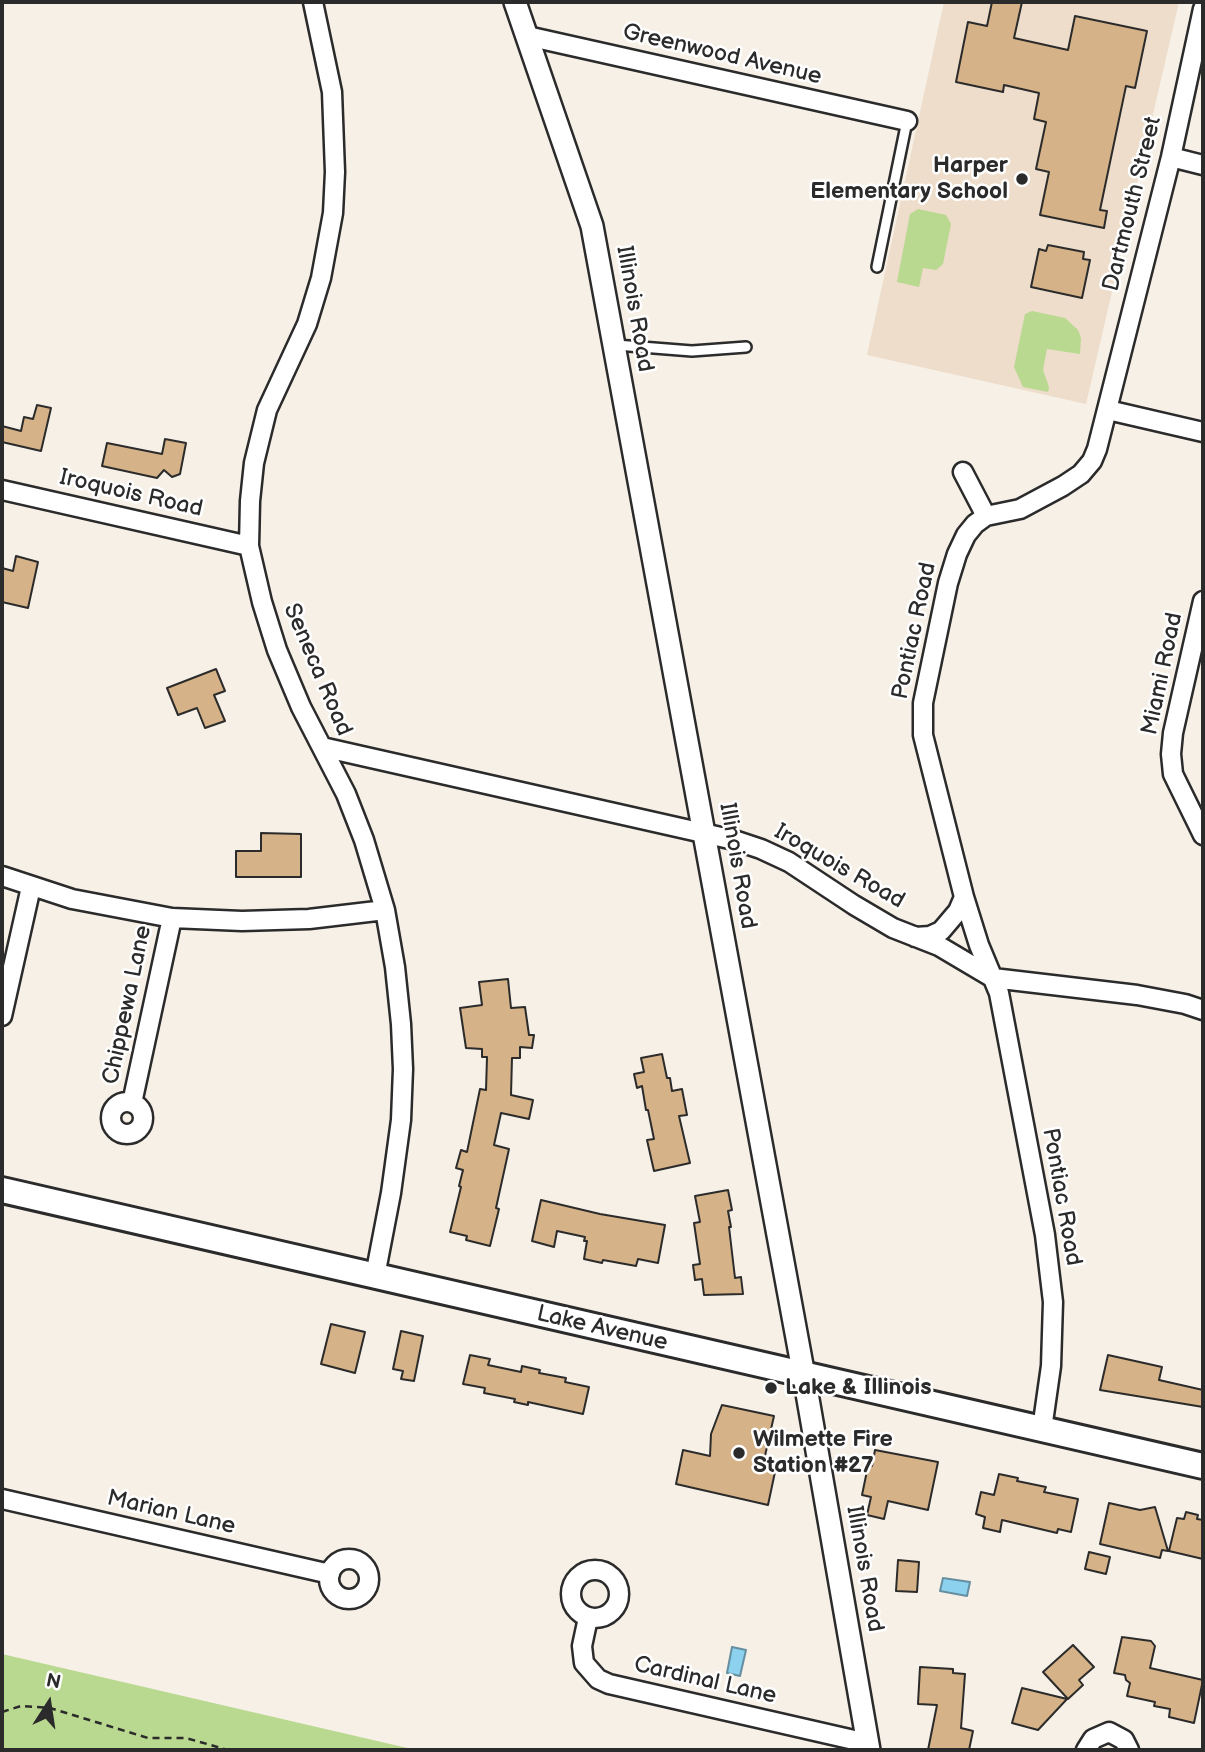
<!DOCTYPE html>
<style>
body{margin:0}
#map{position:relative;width:1205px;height:1752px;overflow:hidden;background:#f7f0e7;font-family:"Balsamiq Sans",sans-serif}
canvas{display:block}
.frame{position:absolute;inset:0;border:4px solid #2b2b2b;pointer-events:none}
.north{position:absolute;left:14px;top:1668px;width:70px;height:70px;-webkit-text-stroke:5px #fff;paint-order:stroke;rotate:12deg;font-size:19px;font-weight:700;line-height:28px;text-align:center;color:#2b2b2b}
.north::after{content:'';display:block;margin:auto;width:24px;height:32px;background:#2b2b2b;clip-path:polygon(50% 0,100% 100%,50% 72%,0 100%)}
</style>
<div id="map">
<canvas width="1205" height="1752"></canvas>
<div class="frame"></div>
<div class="north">N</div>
</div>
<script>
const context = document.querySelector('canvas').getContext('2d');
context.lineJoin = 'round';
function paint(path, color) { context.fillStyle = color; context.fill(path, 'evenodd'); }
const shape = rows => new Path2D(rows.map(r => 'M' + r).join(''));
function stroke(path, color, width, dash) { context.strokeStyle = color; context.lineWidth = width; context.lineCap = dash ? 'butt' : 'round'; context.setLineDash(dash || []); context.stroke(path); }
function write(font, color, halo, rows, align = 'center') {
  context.font = font + ' "Balsamiq Sans",sans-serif'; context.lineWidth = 5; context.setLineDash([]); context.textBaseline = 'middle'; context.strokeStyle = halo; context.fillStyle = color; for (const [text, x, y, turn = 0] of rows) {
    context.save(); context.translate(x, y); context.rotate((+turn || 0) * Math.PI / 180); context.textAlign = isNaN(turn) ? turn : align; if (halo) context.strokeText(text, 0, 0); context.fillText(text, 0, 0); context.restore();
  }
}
const built = shape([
 [944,2,1179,2,1086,404,867,355]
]);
const green = shape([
 [918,209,946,215,951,224,943,264,936,270,923,268,919,287,897,282,910,214],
 [1032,311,1065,318,1078,330,1081,338,1080,354,1047,349,1043,370,1049,387,1048,392,1023,387,1014,367,1025,314],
 [2,1654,416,1750,2,1750]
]);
const water = shape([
 [943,1578,970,1582,967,1596,940,1591,943,1578],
 [732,1647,746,1650,740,1676,727,1673,732,1647]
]);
const building = shape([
 [992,2,1022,2,1014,38,1068,50,1075,16,1147,31,1135,88,1126,86,1100,210,1107,211,1104,228,1040,215,1049,172,1036,169,1046,122,1034,119,1039,93,1004,85,1003,92,956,82,968,22,987,26,992,2],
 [1048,245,1084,252,1083,259,1090,260,1082,298,1031,287,1039,249,1046,251,1048,245],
 [37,405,51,408,41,451,2,442,2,426,21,431,24,417,33,419,37,405],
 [165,439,186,443,180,474,172,477,164,470,157,478,102,466,107,443,162,454,165,439],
 [16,556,38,562,28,608,2,602,2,568,13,571,16,556],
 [216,669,225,691,214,695,225,721,205,728,197,708,178,715,167,688,216,669],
 [261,833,301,834,301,877,236,877,236,851,261,851,261,833],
 [508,979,511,1008,525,1007,529,1035,534,1035,532,1048,520,1047,520,1058,512,1058,511,1095,533,1100,529,1119,501,1113,494,1145,509,1149,496,1208,499,1209,490,1246,466,1240,467,1236,450,1232,461,1187,459,1186,463,1170,456,1168,461,1150,467,1152,480,1089,486,1090,487,1057,482,1057,482,1049,466,1048,460,1008,482,1005,479,982,508,979],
 [662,1054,667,1078,670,1078,672,1091,682,1089,687,1115,679,1116,690,1163,654,1171,647,1140,654,1139,648,1110,646,1110,642,1086,637,1088,634,1074,644,1072,641,1058,662,1054],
 [728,1190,732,1210,728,1211,731,1227,729,1227,735,1278,741,1277,743,1294,704,1295,702,1279,695,1280,693,1265,700,1264,694,1223,700,1222,695,1196,728,1190],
 [541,1200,600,1214,665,1225,658,1263,638,1259,636,1266,603,1260,602,1263,584,1259,587,1241,584,1241,585,1237,557,1231,554,1247,532,1241,541,1200],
 [331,1324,365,1332,355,1373,321,1364,331,1324],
 [401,1331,423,1336,414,1381,401,1379,403,1371,393,1369,401,1331],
 [470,1355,490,1359,488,1365,521,1372,522,1366,540,1370,539,1373,566,1378,565,1382,589,1387,583,1414,528,1402,528,1405,514,1402,515,1399,484,1393,485,1388,463,1384,470,1355],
 [1108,1355,1162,1367,1159,1380,1203,1390,1203,1407,1100,1390,1108,1355],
 [722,1405,774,1416,762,1469,775,1472,768,1505,676,1484,683,1450,710,1456,711,1434,722,1405],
 [875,1450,938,1462,928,1510,888,1501,884,1519,867,1515,871,1497,862,1495,868,1466,872,1466,875,1450],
 [999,1474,1018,1478,1017,1481,1046,1487,1044,1492,1078,1499,1071,1532,1058,1529,1057,1533,1002,1520,1000,1532,983,1528,985,1517,976,1514,981,1492,994,1495,999,1474],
 [1109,1503,1140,1510,1155,1507,1168,1551,1162,1550,1160,1558,1100,1544,1109,1503],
 [1186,1512,1198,1515,1197,1519,1203,1520,1203,1559,1169,1551,1177,1518,1184,1519,1186,1512],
 [1089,1552,1110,1557,1106,1574,1085,1569,1089,1552],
 [898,1560,919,1562,917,1592,896,1591,898,1560],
 [1122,1637,1151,1641,1155,1646,1150,1668,1203,1680,1194,1723,1169,1717,1170,1709,1154,1706,1155,1702,1127,1696,1130,1683,1126,1680,1125,1675,1114,1673,1122,1637],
 [1073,1645,1094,1667,1079,1680,1083,1685,1068,1699,1043,1672,1073,1645],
 [920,1667,953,1669,953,1673,965,1674,961,1728,973,1731,969,1750,928,1750,937,1705,918,1704,920,1667],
 [1022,1688,1067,1699,1038,1730,1012,1723,1022,1688]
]);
const path = shape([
 [2,1712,21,1706,50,1708,148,1738,186,1738,228,1750]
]);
const service = shape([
 [877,267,907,121],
 [616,345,692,351,746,347]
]);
const minor = shape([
 [313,2,332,92,335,172,333,213,321,278,307,324,267,410,254,463,250,501,249,546,262,602,277,650,301,707,346,794,364,840,385,910,395,967,401,1024,403,1069,401,1120,391,1193,375,1276],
 [527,36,907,121],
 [1171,157,1203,165],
 [1108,410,1203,432],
 [963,472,986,516],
 [2,490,249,546],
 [1203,601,1173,733,1171,754,1173,774,1203,835],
 [322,747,734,840,761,849,789,862,854,905,893,928,939,946,993,978,1137,995,1185,1004,1203,1010],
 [2,876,72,899,172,918,242,921,309,919,385,910],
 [915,937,930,936,941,931,958,911,964,897],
 [2,1016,31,887],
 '111 1118a16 16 0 1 1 32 0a16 16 0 1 1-32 0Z',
 [132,1103,172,918],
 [1042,1429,1051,1366,1053,1302,1045,1235,999,993,979,945,964,897,923,735,923,703,948,583,957,554,966,535,975,524,986,516,1020,509,1063,486,1081,474,1092,461,1097,449,1171,157,1203,9],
 [2,1499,330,1574],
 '329 1579a20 20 0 1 1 40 0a20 20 0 1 1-40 0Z',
 '571 1594a24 24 0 1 1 48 0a24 24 0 1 1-48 0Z',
 [588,1618,582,1646,584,1663,598,1679,609,1684,867,1743],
 [1086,1750,1093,1739,1109,1732,1124,1740,1129,1750]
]);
const tertiary = shape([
 [515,2,592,226,804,1376,869,1750]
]);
const secondary = shape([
 [2,1190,1203,1466]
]);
const markers = [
 [1022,179,7,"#2b2b2b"],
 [771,1388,7,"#2b2b2b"],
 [739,1453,7,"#2b2b2b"]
];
const streetNames = [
 ["Greenwood Avenue",722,55,13],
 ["Dartmouth Street",1133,204,-76],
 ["Illinois Road",634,309,80],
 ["Iroquois Road",131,494,13],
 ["Pontiac Road",915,631,-78],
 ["Seneca Road",317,670,67],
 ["Miami Road",1163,674,-78],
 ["Illinois Road",737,866,80],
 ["Iroquois Road",839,867,30],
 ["Chippewa Lane",128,1005,-78],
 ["Pontiac Road",1061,1197,80],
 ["Lake Avenue",602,1329,13],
 ["Marian Lane",171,1513,13],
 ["Illinois Road",864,1569,80],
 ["Cardinal Lane",705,1681,13]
];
const poiNames = [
 ["Harper",1008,166,"right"],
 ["Elementary School",1008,192,"right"],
 ["Lake & Illinois",785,1388],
 ["Wilmette Fire",753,1440],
 ["Station #27",753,1466]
];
paint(built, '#edddca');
paint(green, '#b9d890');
paint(water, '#8cd1ee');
stroke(water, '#658fa0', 2);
paint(building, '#d5b287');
stroke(building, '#2b2b2b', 2);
stroke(service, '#2b2b2b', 14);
stroke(minor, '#2b2b2b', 23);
stroke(tertiary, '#2b2b2b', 26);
stroke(secondary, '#2b2b2b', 30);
stroke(path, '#2b2b2b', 2.5, [7, 5]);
stroke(service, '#fff', 9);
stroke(minor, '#fff', 18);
stroke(tertiary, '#fff', 21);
stroke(secondary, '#fff', 24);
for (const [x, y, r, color] of markers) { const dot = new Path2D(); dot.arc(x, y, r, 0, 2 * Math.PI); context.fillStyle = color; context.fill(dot); stroke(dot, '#fff', 2.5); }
write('23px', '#2b2b2b', '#fff', streetNames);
write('bold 23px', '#2b2b2b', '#fff', poiNames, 'left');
</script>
